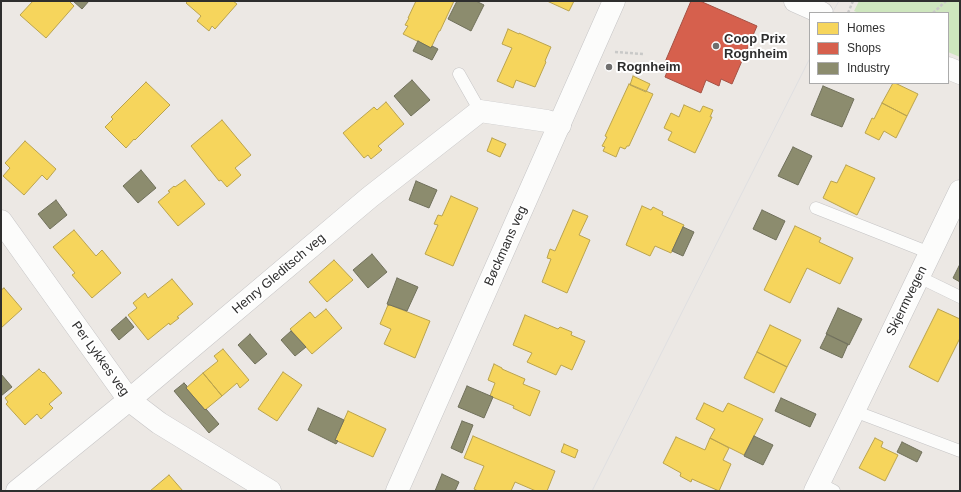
<!DOCTYPE html>
<meta charset="utf-8">
<style>
body{margin:0}
#map{position:relative;width:961px;height:492px;overflow:hidden;background:#ece8e4;font-family:Arial,sans-serif}
canvas{display:block}
.frame{position:absolute;inset:0;border:2px solid #2e2e2e;pointer-events:none}
.legend{position:absolute;left:809px;top:12px;width:140px;height:72px;box-sizing:border-box;background:#fff;border:1px solid #ababab;margin:0;padding:5px 7px;list-style:none;font-size:12px;color:#2e2e2e}
.legend li{display:flex;align-items:center;gap:8px;height:20px}
.legend b{width:20px;border:1px solid #ababab}
</style>
<div id="map">
<canvas width="961" height="492"></canvas>
<div class="frame"></div>
<ul class="legend">
<li><b style="height:11px;background:#f6d55c"></b>Homes</li>
<li><b style="height:11px;background:#d6604d"></b>Shops</li>
<li><b style="height:11px;background:#8c8c6e"></b>Industry</li>
</ul>
</div>
<script>
const context = document.querySelector('canvas').getContext('2d');
context.lineJoin = 'round';
function paint(path, color) { context.fillStyle = color; context.fill(path, 'evenodd'); }
const shape = rows => new Path2D(rows.map(r => 'M' + r).join(''));
function stroke(path, color, width, dash) { context.strokeStyle = color; context.lineWidth = width; context.lineCap = dash ? 'butt' : 'round'; context.setLineDash(dash || []); context.stroke(path); }
function write(font, color, halo, rows, align = 'center') {
  context.font = font + ' Arial,sans-serif'; context.lineWidth = 4; context.setLineDash([]); context.textBaseline = 'middle'; context.strokeStyle = halo; context.fillStyle = color; for (const [text, x, y, turn = 0] of rows) {
    context.save(); context.translate(x, y); context.rotate((+turn || 0) * Math.PI / 180); context.textAlign = isNaN(turn) ? turn : align; if (halo) context.strokeText(text, 0, 0); context.fillText(text, 0, 0); context.restore();
  }
}
const green = shape([
 [859,1,960,1,960,57,948,52,948,13,859,13,854,11]
]);
const homes = shape([
 [33,1,69,1,74,6,46,38,20,15,33,1],
 [188,1,233,1,237,4,215,29,212,26,209,31,197,21,201,16,186,3,188,1],
 [416,1,454,1,440,31,439,31,431,48,403,34,408,26,405,25,409,18,408,18,416,1],
 [547,1,574,1,569,11,547,1],
 [508,29,519,34,519,33,551,47,545,61,546,62,535,87,516,80,513,88,497,81,512,48,502,44,508,29],
 [633,76,650,84,646,92,630,85,633,76],
 [146,82,170,105,135,140,134,139,126,148,105,127,113,119,111,117,146,82],
 [893,83,895,83,918,94,907,116,882,103,893,83],
 [629,84,653,94,629,146,627,146,625,149,620,147,616,157,603,151,605,147,602,146,607,137,605,136,629,84],
 [386,102,404,124,378,146,382,150,371,159,368,155,364,158,343,133,374,107,377,110,386,102],
 [882,103,907,116,896,138,884,131,879,140,865,133,872,118,874,119,882,103],
 [684,105,700,112,703,106,713,110,710,117,712,117,695,153,668,140,672,132,664,128,671,113,679,117,684,105],
 [222,120,251,155,235,168,241,175,227,187,221,180,219,181,191,146,222,120],
 [492,138,506,144,500,157,487,151,492,138],
 [25,141,56,169,47,180,42,175,24,195,3,176,10,168,5,163,25,141],
 [846,165,875,178,857,215,823,198,831,181,837,183,846,165],
 [185,180,205,204,178,226,158,202,170,192,168,191,174,186,175,187,185,180],
 [451,196,478,208,453,266,425,254,438,225,434,224,438,215,442,216,451,196],
 [642,206,651,210,653,207,663,212,662,215,684,225,671,253,655,246,650,256,626,245,642,206],
 [573,210,588,216,579,235,590,240,567,293,542,282,551,259,547,258,550,249,555,251,573,210],
 [795,226,821,238,819,242,853,258,840,284,807,268,790,303,764,290,795,226],
 [74,230,96,256,102,250,121,273,92,298,72,275,75,273,53,247,74,230],
 [334,260,353,280,327,302,309,282,334,260],
 [172,279,193,304,177,317,179,318,170,325,169,323,148,340,128,315,137,308,133,303,145,293,148,298,172,279],
 [4,288,22,309,1,328,1,290,4,288],
 [388,305,390,305,430,321,415,358,384,344,391,329,380,324,388,305],
 [326,309,342,328,312,354,290,329,310,312,315,318,326,309],
 [938,309,960,319,960,338,938,382,909,367,938,309],
 [525,315,558,329,560,327,572,332,571,335,585,341,572,370,561,365,556,375,527,362,532,353,513,345,525,315],
 [770,325,801,340,787,367,757,352,770,325],
 [223,349,249,380,240,388,237,383,222,396,203,373,218,361,214,356,223,349],
 [757,352,787,367,774,393,744,378,757,352],
 [494,364,502,368,502,369,525,379,523,384,540,391,530,416,513,408,514,406,490,396,495,383,488,380,494,364],
 [39,369,43,373,44,372,62,393,49,404,53,408,41,419,37,414,25,425,6,404,8,402,5,398,39,369],
 [283,372,302,385,277,421,258,409,283,372],
 [203,373,222,396,205,410,186,388,203,373],
 [704,403,723,412,728,403,763,419,744,455,710,438,715,429,696,419,704,403],
 [348,411,386,429,373,457,335,440,348,411],
 [473,436,555,471,547,491,536,491,515,482,511,491,478,491,474,489,484,466,464,458,473,436],
 [676,437,705,450,710,438,729,448,723,460,731,464,719,491,692,479,691,482,680,476,681,473,663,463,676,437],
 [875,438,883,442,881,447,898,455,885,481,859,468,875,438],
 [564,444,578,450,575,458,561,452,564,444],
 [169,475,183,491,150,491,169,475]
]);
const shops = shape([
 [691,1,700,1,757,26,732,84,721,79,719,86,706,80,701,93,665,77,670,64,665,62,691,1]
]);
const industry = shape([
 [73,1,89,1,82,9,73,1],
 [457,1,476,1,484,5,471,31,448,19,457,1],
 [418,41,431,48,432,46,438,49,432,60,413,51,418,41],
 [412,80,430,100,411,116,394,96,412,80],
 [823,86,854,99,842,127,811,115,823,86],
 [793,147,812,156,798,185,778,176,793,147],
 [141,170,156,188,138,203,123,186,141,170],
 [416,181,437,190,429,208,409,200,416,181],
 [56,200,67,215,50,229,38,214,56,200],
 [762,210,785,221,776,240,753,229,762,210],
 [683,227,694,232,683,256,672,251,683,227],
 [372,254,387,272,368,288,353,270,372,254],
 [960,264,960,282,953,278,960,264],
 [397,278,418,287,407,311,390,305,388,305,388,304,387,304,397,278],
 [838,308,862,319,849,345,826,334,838,308],
 [126,317,134,327,119,340,111,330,126,317],
 [291,331,306,347,295,356,281,340,291,331],
 [250,334,267,354,255,364,238,345,250,334],
 [827,334,848,344,842,358,820,348,827,334],
 [1,374,12,387,1,396,1,374],
 [184,383,187,386,186,388,205,410,206,409,219,424,209,433,174,391,184,383],
 [467,386,493,397,484,418,458,407,467,386],
 [781,398,816,414,810,427,775,411,781,398],
 [318,408,344,420,335,440,338,441,336,444,308,430,318,408],
 [462,421,473,425,462,453,451,448,462,421],
 [754,436,773,445,763,465,744,456,754,436],
 [902,442,922,452,917,462,897,452,902,442],
 [442,474,459,482,455,491,435,491,442,474]
]);
const path = shape([
 [848,13,853,1],
 [933,13,946,1],
 [615,52,643,54]
]);
const service = shape([
 [459,74,480,111],
 [816,208,930,253],
 [919,277,960,297],
 [854,411,960,451],
 [819,483,834,491]
]);
const minor = shape([
 [795,1,822,13],
 [948,68,960,73],
 [1,221,129,400,159,423,270,491],
 [17,491,129,400,370,197,480,111,547,121,560,125],
 [815,491,854,411,960,191]
]);
const secondary = shape([
 [397,491,614,1]
]);
const tram = shape([
 [832,13,839,1],
 [592,491,810,58]
]);
const markers = [
 [716,46,4,"#706f6e"],
 [609,67,4,"#706f6e"]
];
const poiNames = [
 ["Coop Prix",724,39],
 ["Rognheim",724,54],
 ["Rognheim",617,67]
];
const streetNames = [
 ["Bøckmans veg",506,246,-66],
 ["Henry Gleditsch veg",279,274,-40],
 ["Skjermvegen",907,301,-64],
 ["Per Lykkes veg",100,359,54]
];
paint(green, '#cee6be');
paint(homes, '#f6d55c');
stroke(homes, '#baa34e', 1);
paint(shops, '#d6604d');
stroke(shops, '#a45144', 1);
paint(industry, '#8c8c6e');
stroke(industry, '#70705b', 1);
stroke(service, '#c5c4c5', 13);
stroke(minor, '#c5c4c5', 23);
stroke(secondary, '#c5c4c5', 23);
stroke(path, '#c9c9c8', 2.5, [3, 2]);
stroke(service, '#fcfcfb', 12);
stroke(minor, '#fcfcfb', 22);
stroke(secondary, '#fcfcfb', 22);
stroke(tram, '#dfdfe1', 1);
for (const [x, y, r, color] of markers) { const dot = new Path2D(); dot.arc(x, y, r, 0, 2 * Math.PI); context.fillStyle = color; context.fill(dot); stroke(dot, '#fff', 1.5); }
write('bold 13px', '#2e2e2e', '#fff', poiNames, 'left');
write('13px', '#2e2e2e', '#fff', streetNames);
</script>
